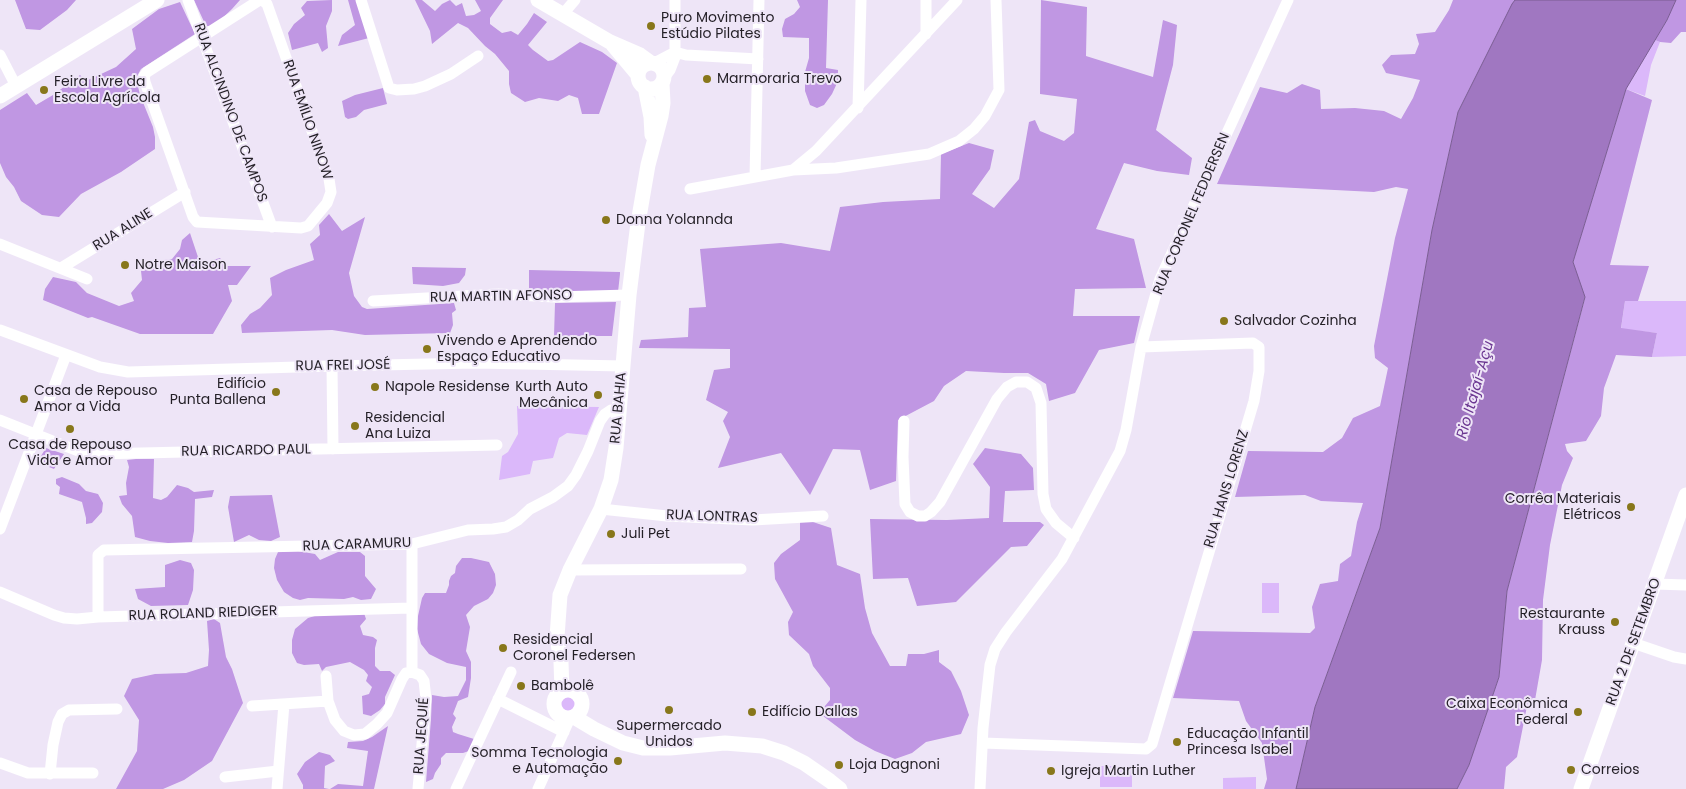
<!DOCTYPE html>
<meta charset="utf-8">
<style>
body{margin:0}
canvas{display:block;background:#eee5f7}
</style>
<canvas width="1686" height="789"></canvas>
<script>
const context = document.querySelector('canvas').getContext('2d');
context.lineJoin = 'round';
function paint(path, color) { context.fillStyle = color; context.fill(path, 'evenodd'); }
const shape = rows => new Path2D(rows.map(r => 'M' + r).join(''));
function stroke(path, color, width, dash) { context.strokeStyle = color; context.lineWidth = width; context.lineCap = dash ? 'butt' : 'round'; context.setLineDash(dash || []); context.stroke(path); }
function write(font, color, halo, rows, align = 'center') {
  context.font = font + ' Poppins,sans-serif'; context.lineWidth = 4; context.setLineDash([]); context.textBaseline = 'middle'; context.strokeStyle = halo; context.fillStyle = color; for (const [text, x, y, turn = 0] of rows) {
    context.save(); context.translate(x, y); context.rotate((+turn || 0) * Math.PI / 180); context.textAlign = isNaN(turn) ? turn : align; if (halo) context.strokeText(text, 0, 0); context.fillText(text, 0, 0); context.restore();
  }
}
const green = shape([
 [1655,40,1660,42,1651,65,1645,96,1626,89],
 [1625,301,1686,301,1686,356,1652,357,1657,333,1621,329],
 [517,406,599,407,587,435,567,433,559,438,553,458,533,461,530,474,499,480,502,456,508,452,518,434],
 [1262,583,1279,583,1279,613,1262,613],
 '560 704a8 8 0 1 1 16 0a8 8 0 1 1-16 0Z',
 [1100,766,1132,766,1132,787,1100,787],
 [1256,777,1256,789,1223,789,1223,778]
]);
const forest = shape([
 [15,0,76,0,67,10,40,30,26,29],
 [194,0,240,0,232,9,214,26,206,26],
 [332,0,332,11,326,26,328,48,322,52,318,43,292,50,288,33,294,24,305,15,301,8,307,1],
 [348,0,357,0,369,38,338,46,342,35,355,25],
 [415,0,422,0,435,11,442,4,450,0,456,6,462,3,466,16,474,15,481,11,475,0,503,0,490,18,490,24,502,33,511,31,518,35,527,24,534,13,547,22,528,45,533,50,548,61,553,60,580,42,602,52,617,63,599,114,582,114,578,98,569,95,558,101,539,98,525,102,511,93,509,84,509,71,495,54,485,46,468,28,458,23,432,44,430,31],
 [797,0,828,0,826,68,838,70,838,81,832,94,824,105,817,108,810,105,805,91,805,72,809,58,809,38,783,37,782,29,785,19,794,14,800,7],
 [1041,0,1087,7,1086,56,1153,77,1163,20,1177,25,1173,65,1156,130,1192,158,1189,175,1157,171,1124,163,1096,229,1134,239,1146,288,1075,289,1073,316,1140,316,1134,343,1099,350,1075,393,1049,401,1046,384,1028,373,1004,373,966,371,944,386,934,401,898,420,896,481,870,490,860,450,833,449,810,495,781,453,718,468,730,437,723,421,728,412,706,400,714,370,730,368,730,349,639,348,641,340,688,337,689,308,706,307,700,249,781,243,830,251,840,207,883,202,940,199,941,154,969,143,994,150,990,169,972,194,994,208,1019,179,1029,122,1035,120,1040,131,1064,141,1074,133,1077,99,1040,94],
 [1453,0,1515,0,1512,5,1458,112,1432,230,1380,528,1315,707,1296,789,1264,789,1267,779,1262,743,1246,721,1239,701,1173,698,1193,631,1310,633,1315,628,1312,607,1320,584,1338,581,1340,564,1351,556,1357,522,1363,503,1321,501,1305,495,1235,497,1248,451,1323,452,1342,438,1353,418,1380,406,1388,368,1375,358,1374,346,1395,238,1408,189,1396,187,1374,192,1217,184,1260,87,1287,93,1302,84,1320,90,1321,109,1355,108,1384,111,1401,119,1413,98,1420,80,1386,73,1382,65,1391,55,1415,54,1419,44,1416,34,1435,32,1449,10],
 [1676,0,1686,0,1686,32,1681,32,1671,43,1660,42,1655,40,1667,20],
 [180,2,195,34,141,69,136,78,140,95,153,127,155,137,155,149,121,172,81,194,59,217,42,215,21,201,14,187,6,177,0,163,0,110,27,93,36,105,53,95,80,75,86,81,116,67,136,49,132,29,159,9],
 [383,88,387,104,364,110,356,117,348,119,345,117,342,101,355,95],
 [1626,89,1652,100,1610,265,1649,266,1638,301,1625,301,1621,328,1657,333,1652,357,1616,355,1604,388,1601,416,1586,441,1565,444,1567,451,1573,458,1562,485,1550,545,1543,600,1542,660,1535,700,1528,701,1517,757,1506,767,1504,789,1457,789,1469,765,1499,677,1507,591,1585,298,1573,262],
 [329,214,342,231,365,217,349,273,354,296,362,307,367,309,454,303,456,310,452,313,453,325,450,333,365,335,332,330,242,333,241,325,250,314,260,308,272,295,270,278,286,270,314,260,310,244,320,235,319,225],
 [190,233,198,257,206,262,220,258,226,266,251,266,237,285,228,285,232,301,213,334,140,334,92,317,88,318,43,300,45,289,53,277,76,282,87,293,119,306,134,301,131,293,142,280,141,271,156,261,172,259,180,249,182,240],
 [412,267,466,268,465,275,459,283,443,286,413,284],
 [529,270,620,272,620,274,618,292,529,292],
 [616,302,612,336,554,336,555,303],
 [46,448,64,454,54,469,39,463,39,459],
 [985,448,1021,454,1033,468,1034,490,1005,491,1003,522,1040,522,1044,525,1027,546,1011,547,956,602,917,606,908,578,873,579,870,519,947,520,989,518,990,487,973,464],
 [136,459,154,459,153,498,161,500,167,497,177,485,188,488,194,492,214,490,212,497,195,499,194,531,192,542,168,543,150,541,135,537,132,516,122,504,119,496,127,495,126,483,129,467,127,460],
 [62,477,79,484,86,491,98,494,103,503,102,512,92,523,86,524,86,518,82,502,59,494,60,487,56,484,56,479],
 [272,495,280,537,271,541,259,540,249,535,234,542,228,507,230,496],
 [800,522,813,522,831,528,837,565,860,574,865,608,872,633,890,666,906,666,908,654,924,654,939,650,939,662,951,671,961,691,969,715,961,734,926,742,912,753,895,759,875,751,855,740,819,713,830,700,830,688,813,666,809,654,789,635,788,622,793,612,775,579,774,563,781,554,800,540],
 [292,550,315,554,320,560,338,552,360,552,365,556,365,576,376,589,371,599,361,600,353,597,344,599,308,598,300,600,293,598,284,592,277,580,274,568,275,559,278,552],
 [462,558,471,558,489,562,495,574,496,585,493,593,488,599,474,606,466,615,470,627,466,651,471,662,471,678,468,697,458,701,453,714,456,718,452,727,453,732,458,734,474,739,469,751,463,753,446,753,441,758,441,764,435,773,433,779,426,782,431,719,432,695,444,697,458,696,466,680,466,667,447,663,429,654,421,644,417,629,418,616,422,598,425,593,446,593,449,585,449,581,451,576,455,573,456,566],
 [180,560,191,563,194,570,193,590,188,605,151,606,138,599,135,589,165,587,165,565],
 [364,613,366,619,360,626,363,635,373,637,377,640,375,648,375,666,380,671,390,671,395,675,385,697,385,704,380,710,371,716,363,714,362,696,369,694,372,687,366,681,368,675,364,670,350,662,326,667,322,671,319,664,304,665,297,663,292,653,292,640,295,629,308,618,318,615],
 [214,619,220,623,226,657,232,669,243,703,212,761,184,780,163,789,116,789,137,751,139,720,124,696,132,679,155,674,186,673,208,666,209,650,207,621],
 [388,726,374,789,330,789,338,784,363,786,368,751,347,748,348,742,363,741,372,737],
 [319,752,330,755,335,761,325,766,324,788,329,789,303,789,303,785,297,774,305,762]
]);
const water = shape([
 [1515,0,1676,0,1667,20,1626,89,1573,262,1585,297,1507,591,1499,677,1469,765,1457,789,1296,789,1315,707,1380,528,1432,230,1458,112,1512,4,1515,0]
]);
const minor = shape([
 [188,0,272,227],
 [262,0,267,4,329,179,331,192,327,203,308,226,301,228,197,222,193,217,145,82,144,76,147,72,258,1,262,0],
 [361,0,389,88,397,90,414,89,425,86,451,74,478,56],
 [563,14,575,0],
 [926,34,926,0],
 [675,52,686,55,758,59],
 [0,55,16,86],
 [654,63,675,52],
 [664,78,670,70,675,57,675,0],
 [858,108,861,0],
 [793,170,816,151,957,0],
 [755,177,759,0],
 [690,189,793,170,836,168,929,154,959,141,974,129,985,116,999,90,996,0],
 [0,244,87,279],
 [61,268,185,192],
 [373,301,498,294,554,297,629,295],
 [0,330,100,367,128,372,332,366,476,363,623,366],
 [332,366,333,449],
 [0,420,78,451,96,454,497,445],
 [904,421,903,457,905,504,910,512,918,516,925,516,931,512,940,502,997,399,1007,387,1016,382,1027,382,1036,388,1041,403,1043,494,1046,509,1056,523,1074,538],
 [601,509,667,516,753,520,823,516],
 [0,529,66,355],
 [570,570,741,569],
 [1655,584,1686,585],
 [0,592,54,615,64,618,77,619,98,617,411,608],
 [98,617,98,555,104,550,412,544,468,530,493,529,506,527,518,520,530,509,553,497,568,486,576,475,588,451,600,421,605,414,611,410,619,410],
 [1633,643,1674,657,1686,659],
 [412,672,412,544],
 [326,676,328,701,335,720,344,731,354,735,365,734,377,724,387,713,402,679,406,673,412,672,420,675,424,681,426,699,418,789],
 [498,699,564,732],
 [252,706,328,701],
 [559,715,564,732],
 [983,743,1146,749,1152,744,1254,401,1259,371,1259,347,1253,343,1141,347],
 [0,763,28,773,93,773],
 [50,774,53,745,58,722,62,714,69,710,117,709],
 [225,777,278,771],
 [277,789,284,704],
 [456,789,511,672],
 [538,789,570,718],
 [980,789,983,728,990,665,995,649,1006,632,1062,559,1120,451,1126,430,1141,347,1160,279,1288,0]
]);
const major = shape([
 [538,0,610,42,640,55,651,63],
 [613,45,638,75],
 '638 76a13 13 0 1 1 26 0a13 13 0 1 1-26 0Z',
 [645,87,651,117,652,135],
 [0,96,157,0],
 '554 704a14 14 0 1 1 28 0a14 14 0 1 1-28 0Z',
 [562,691,561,662,557,637,560,595,570,570,601,509,611,480,616,448,629,295,638,223,648,165,661,116,663,103,662,84],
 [574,717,594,729,623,743,643,748,670,748,725,743,762,746,784,753,804,763,830,781,840,789],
 [1581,789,1686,495]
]);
const markers = [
 [651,26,5,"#88771b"],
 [707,79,5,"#88771b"],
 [44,90,5,"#88771b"],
 [606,220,5,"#88771b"],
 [125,265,5,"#88771b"],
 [1224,321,5,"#88771b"],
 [427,349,5,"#88771b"],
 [375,387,5,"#88771b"],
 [276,392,5,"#88771b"],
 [598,395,5,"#88771b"],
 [24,399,5,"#88771b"],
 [355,426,5,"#88771b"],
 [70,429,5,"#88771b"],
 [1631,507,5,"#88771b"],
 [611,534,5,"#88771b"],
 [1615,622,5,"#88771b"],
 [503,648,5,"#88771b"],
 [521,686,5,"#88771b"],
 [669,710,5,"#88771b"],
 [752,712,5,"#88771b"],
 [1578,712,5,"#88771b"],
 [1177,742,5,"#88771b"],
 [618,761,5,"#88771b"],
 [839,765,5,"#88771b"],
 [1571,770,5,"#88771b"],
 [1051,771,5,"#88771b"]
];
const poiNames = [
 ["Puro Movimento",661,18],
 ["Estúdio Pilates",661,34],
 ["Marmoraria Trevo",717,79],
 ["Feira Livre da",54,82],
 ["Escola Agrícola",54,98],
 ["Donna Yolannda",616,220],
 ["Notre Maison",135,265],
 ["Salvador Cozinha",1234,321],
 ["Vivendo e Aprendendo",437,341],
 ["Espaço Educativo",437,357],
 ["Edifício",266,384,"right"],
 ["Punta Ballena",266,400,"right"],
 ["Napole Residense",385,387],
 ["Kurth Auto",588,387,"right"],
 ["Mecânica",588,403,"right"],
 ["Casa de Repouso",34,391],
 ["Amor a Vida",34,407],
 ["Residencial",365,418],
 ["Ana Luiza",365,434],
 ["Casa de Repouso",70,445,"center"],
 ["Vida e Amor",70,461,"center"],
 ["Corrêa Materiais",1621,499,"right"],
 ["Elétricos",1621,515,"right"],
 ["Juli Pet",621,534],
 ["Restaurante",1605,614,"right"],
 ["Krauss",1605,630,"right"],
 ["Residencial",513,640],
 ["Coronel Federsen",513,656],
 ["Bambolê",531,686],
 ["Caixa Econômica",1568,704,"right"],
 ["Federal",1568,720,"right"],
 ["Edifício Dallas",762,712],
 ["Supermercado",669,726,"center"],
 ["Unidos",669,742,"center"],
 ["Educação Infantil",1187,734],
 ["Princesa Isabel",1187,750],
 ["Somma Tecnologia",608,753,"right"],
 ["e Automação",608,769,"right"],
 ["Loja Dagnoni",849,765],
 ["Correios",1581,770],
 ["Igreja Martin Luther",1061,771]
];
const streetNames = [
 ["RUA ALCINDINO DE CAMPOS",230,113,70],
 ["RUA EMÍLIO NINOW",307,120,71],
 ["RUA CORONEL FEDDERSEN",1192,214,-67],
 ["RUA ALINE",123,230,-32],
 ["RUA MARTIN AFONSO",501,297,-1],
 ["RUA FREI JOSÉ",343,366,-1],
 ["RUA BAHIA",619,408,-85],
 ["RUA RICARDO PAUL",246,451,-1],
 ["RUA HANS LORENZ",1227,489,-73],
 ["RUA LONTRAS",712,517,2],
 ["RUA CARAMURU",357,545,-2],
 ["RUA ROLAND RIEDIGER",203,614,-2],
 ["RUA 2 DE SETEMBRO",1634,642,-70],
 ["RUA JEQUIÉ",422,736,-86]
];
const waterNames = [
 ["Rio Itajaí-Açu",1476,390,-74]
];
paint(green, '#dbb8fa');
paint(forest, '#c097e3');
paint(water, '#a077c1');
stroke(water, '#7a5d92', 1);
stroke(minor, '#fff', 11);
stroke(major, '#fff', 15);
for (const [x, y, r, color] of markers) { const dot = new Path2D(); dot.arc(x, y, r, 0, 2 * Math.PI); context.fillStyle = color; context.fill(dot); stroke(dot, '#eee5f7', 2); }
write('14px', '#231f26', '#eee5f7', poiNames, 'left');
write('14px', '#231f26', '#eee5f7', streetNames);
write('italic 15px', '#6b3791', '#eee5f7', waterNames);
</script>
